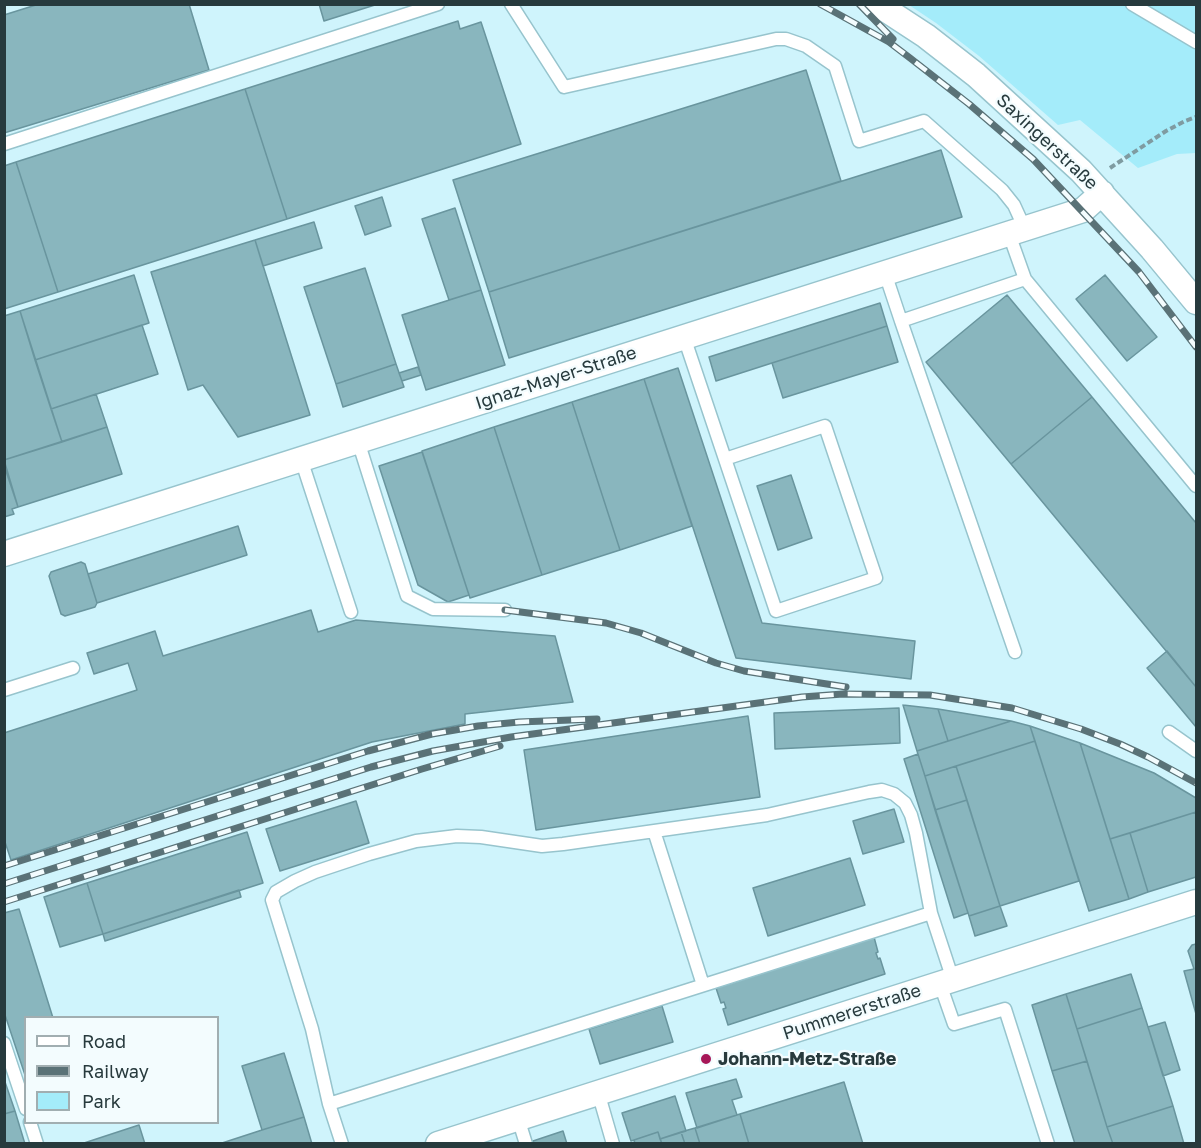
<!DOCTYPE html>
<meta charset="utf-8">
<style>
body{margin:0}
#map{position:relative;width:1201px;height:1148px;overflow:hidden;background:#cff4fc;font-family:"Golos Text",sans-serif}
canvas{display:block}
.frame{position:absolute;inset:0;border:6px solid #273a3d;pointer-events:none}
.legend{position:absolute;left:24px;top:1016px;width:195px;height:108px;box-sizing:border-box;background:#f3fcfe;border:2px solid #a1aeb1;margin:0;padding:8px 10px;list-style:none;font-size:18px;color:#273a3d}
.legend li{display:flex;align-items:center;gap:12px;height:30px}
.legend b{width:30px;border:2px solid #a1aeb1}
</style>
<div id="map">
<canvas width="1201" height="1148"></canvas>
<div class="frame"></div>
<ul class="legend">
<li><b style="height:8px;background:#fff"></b>Road</li>
<li><b style="height:8px;background:#5a7277"></b>Railway</li>
<li><b style="height:16px;background:#a4ecfa"></b>Park</li>
</ul>
</div>
<script>
const context = document.querySelector('canvas').getContext('2d');
context.lineJoin = 'round';
function paint(path, color) { context.fillStyle = color; context.fill(path, 'evenodd'); }
const shape = rows => new Path2D(rows.map(r => 'M' + r).join(''));
function stroke(path, color, width, dash) { context.strokeStyle = color; context.lineWidth = width; context.lineCap = dash ? 'butt' : 'round'; context.setLineDash(dash || []); context.stroke(path); }
function write(font, color, halo, rows, align = 'center') {
  context.font = font + ' "Golos Text",sans-serif'; context.lineWidth = 4.5; context.setLineDash([]); context.textBaseline = 'middle'; context.strokeStyle = halo; context.fillStyle = color; for (const [text, x, y, turn = 0] of rows) {
    context.save(); context.translate(x, y); context.rotate((+turn || 0) * Math.PI / 180); context.textAlign = isNaN(turn) ? turn : align; if (halo) context.strokeText(text, 0, 0); context.fillText(text, 0, 0); context.restore();
  }
}
const green = shape([
 [909,5,1196,5,1196,153,1177,154,1138,168,1080,120,1058,125,979,56,936,23]
]);
const building = shape([
 [39,4,189,4,209,70,4,133,4,15,39,4],
 [319,4,378,4,324,21,319,4],
 [458,21,460,29,481,22,521,144,287,219,245,89,458,21],
 [806,70,841,181,489,292,453,180,806,70],
 [245,89,287,219,58,292,16,162,245,89],
 [941,150,962,217,509,358,489,292,941,150],
 [16,162,58,292,4,309,4,166,16,162],
 [382,197,391,226,365,235,355,206,382,197],
 [455,208,481,290,449,300,422,219,455,208],
 [314,222,322,248,263,266,255,240,314,222],
 [255,240,310,415,238,437,203,385,188,390,151,272,255,240],
 [365,268,396,364,336,384,304,287,365,268],
 [134,275,149,323,35,360,20,311,134,275],
 [1105,275,1157,337,1127,361,1076,299,1105,275],
 [481,290,505,365,426,390,402,315,481,290],
 [1007,295,1092,397,1011,464,926,362,1007,295],
 [880,303,887,326,716,381,709,357,880,303],
 [20,311,62,442,4,460,4,316,20,311],
 [142,325,158,374,51,409,35,360,142,325],
 [887,326,898,362,783,398,772,363,887,326],
 [396,364,404,387,343,407,336,384,396,364],
 [418,367,421,375,402,381,399,373,418,367],
 [678,368,762,623,915,641,911,679,736,658,644,379,678,368],
 [644,379,692,526,620,550,572,402,644,379],
 [96,394,107,427,62,442,51,409,96,394],
 [1092,397,1196,523,1196,687,1011,464,1092,397],
 [572,402,620,550,542,575,494,427,572,402],
 [107,427,122,474,18,507,4,460,107,427],
 [494,427,542,575,470,598,422,451,494,427],
 [422,452,469,595,448,602,418,585,379,466,422,452],
 [4,465,18,507,12,509,14,514,4,517,4,465],
 [791,475,812,538,778,550,757,486,791,475],
 [238,526,247,555,97,603,88,574,238,526],
 [81,562,85,564,97,603,95,607,65,616,61,614,49,576,51,572,81,562],
 [311,610,318,632,356,620,555,636,573,702,465,714,465,724,372,742,11,860,4,839,4,733,137,690,128,663,94,674,87,653,155,631,163,656,311,610],
 [1167,651,1196,687,1196,727,1147,668,1167,651],
 [903,705,938,709,948,741,917,751,903,705],
 [899,708,900,743,775,749,774,713,899,708],
 [938,709,1011,721,948,741,938,709],
 [748,716,760,797,536,830,524,750,748,716],
 [1011,721,1030,726,1035,741,925,776,917,751,1011,721],
 [1030,726,1080,743,1129,899,1089,911,1030,726],
 [1035,741,1079,881,1000,906,956,766,1035,741],
 [1080,743,1154,773,1196,798,1196,812,1110,839,1080,743],
 [918,754,968,913,954,918,904,759,918,754],
 [956,766,967,800,935,810,925,776,956,766],
 [967,800,1000,906,969,916,935,810,967,800],
 [356,801,369,843,280,871,266,829,356,801],
 [894,809,904,842,863,854,853,821,894,809],
 [1196,812,1196,877,1148,892,1130,833,1196,812],
 [247,832,263,883,103,934,87,883,247,832],
 [1130,833,1148,892,1129,899,1110,839,1130,833],
 [850,858,865,905,768,936,753,888,850,858],
 [87,883,103,934,60,947,44,897,87,883],
 [239,890,241,897,105,941,103,934,239,890],
 [1000,906,1007,926,975,936,969,916,1000,906],
 [19,909,53,1018,26,1018,26,1078,4,1012,4,913,19,909],
 [874,937,878,952,876,953,878,959,880,958,885,974,728,1025,723,1009,726,1008,724,1002,721,1003,716,988,874,937],
 [1196,944,1196,1014,1184,971,1194,969,1188,951,1192,945,1196,944],
 [1131,974,1142,1008,1077,1029,1066,994,1131,974],
 [1066,994,1087,1061,1052,1071,1032,1005,1066,994],
 [662,1006,673,1042,600,1064,589,1029,662,1006],
 [1142,1008,1173,1106,1107,1127,1077,1029,1142,1008],
 [1165,1022,1180,1070,1163,1076,1148,1027,1165,1022],
 [284,1053,304,1117,262,1130,242,1066,284,1053],
 [1087,1061,1107,1127,1113,1144,1075,1144,1052,1071,1087,1061],
 [4,1079,15,1111,4,1114,4,1079],
 [736,1079,742,1097,732,1100,737,1115,697,1128,686,1093,736,1079],
 [844,1082,863,1144,749,1144,740,1114,844,1082],
 [675,1096,686,1131,660,1139,658,1132,631,1141,622,1113,675,1096],
 [1173,1106,1184,1144,1113,1144,1107,1127,1173,1106],
 [15,1111,25,1144,4,1144,4,1114,15,1111],
 [740,1114,749,1144,700,1144,695,1128,740,1114],
 [304,1117,312,1144,219,1144,262,1130,304,1117],
 [139,1125,145,1144,81,1144,139,1125],
 [695,1128,700,1144,685,1144,681,1132,695,1128],
 [563,1131,567,1144,533,1144,533,1141,563,1131],
 [658,1132,662,1144,635,1144,634,1140,658,1132],
 [681,1132,685,1144,662,1144,660,1139,681,1132]
]);
const path = shape([
 [1110,168,1166,131,1185,121,1196,117]
]);
const service = shape([
 [511,4,564,87,776,39,786,39,806,46,835,66,859,141,924,121,1002,190,1014,205,1025,229],
 [1132,4,1196,42],
 [4,144,438,4],
 [885,273,901,321,1025,279,1009,234],
 [1025,279,1196,486],
 [901,321,1015,652],
 [684,337,725,459,776,611,876,578,825,426,725,459],
 [358,441,407,596,433,609,505,610],
 [301,459,351,612],
 [4,690,73,668],
 [1169,732,1196,751],
 [654,831,703,985],
 [940,984,954,1024,1005,1009,1048,1144],
 [4,1043,26,1109],
 [598,1092,613,1144],
 [329,1104,312,1029,272,900,276,892,295,881,315,872,369,854,416,841,457,836,481,837,542,846,563,844,767,815,869,792,882,790,894,794,905,803,911,815,916,833,931,913],
 [518,1118,526,1144],
 [30,1122,37,1144],
 [342,1144,329,1104,931,913,953,980]
]);
const minor = shape([
 [877,4,926,36,976,75,1081,171,1152,249,1196,302],
 [4,554,1083,210,1102,193],
 [438,1144,1196,902]
]);
const rail = shape([
 [820,4,889,42,910,58,969,104,1033,159,1139,272,1196,347],
 [859,4,893,39],
 [505,610,606,623,641,633,716,663,744,671,846,687],
 [4,866,368,751,432,734,478,726,519,722,597,719],
 [4,884,371,767,433,751,511,737,802,697,843,694,930,695,1012,708,1081,729,1120,744,1148,757,1196,783],
 [4,902,422,769,500,746]
]);
const markers = [
 [706,1059,6,"#a61758"]
];
const streetNames = [
 ["Saxingerstraße",1047,142,43],
 ["Ignaz-Mayer-Straße",556,378,-18],
 ["Pummererstraße",852,1012,-18]
];
const poiNames = [
 ["Johann-Metz-Straße",718,1059]
];
paint(green, '#a4ecfa');
paint(building, '#89b6be');
stroke(building, '#69959e', 1.5);
stroke(service, '#97c4cd', 15);
stroke(minor, '#97c4cd', 27);
stroke(path, '#7f9ba1', 4, [6, 3]);
stroke(service, '#fff', 12);
stroke(minor, '#fff', 24);
stroke(rail, '#5a7277', 7);
stroke(rail, '#f3fcfe', 4.5, [14]);
for (const [x, y, r, color] of markers) { const dot = new Path2D(); dot.arc(x, y, r, 0, 2 * Math.PI); context.fillStyle = color; context.fill(dot); stroke(dot, '#f3fcfe', 2); }
write('18px', '#273a3d', '#f3fcfe', streetNames);
write('bold 18px', '#273a3d', '#f3fcfe', poiNames, 'left');
</script>
